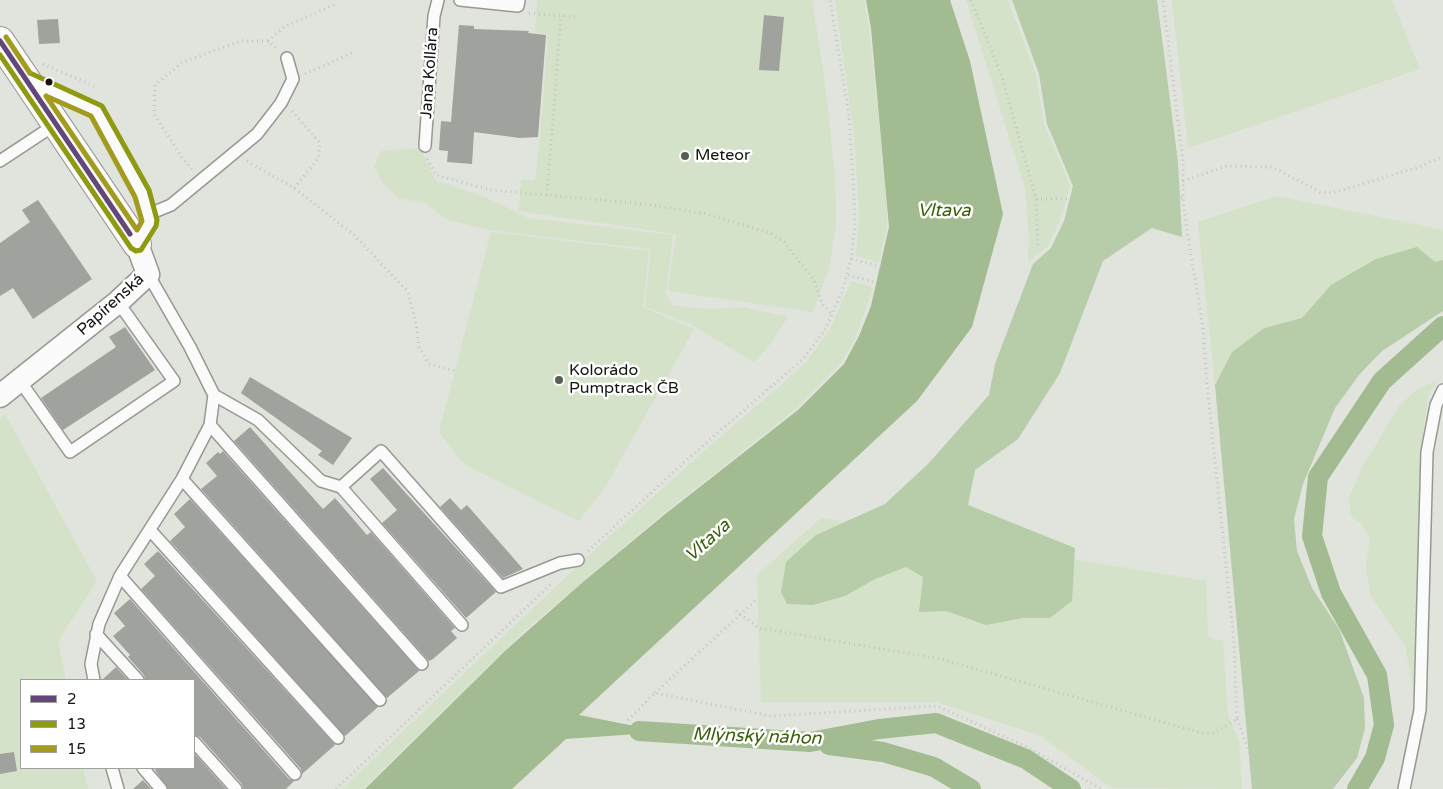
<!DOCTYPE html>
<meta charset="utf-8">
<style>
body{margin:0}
#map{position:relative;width:1443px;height:789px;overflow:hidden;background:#e0e4dc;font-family:"Varela Round",sans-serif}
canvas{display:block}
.legend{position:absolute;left:20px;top:679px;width:175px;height:90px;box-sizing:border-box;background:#fff;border:1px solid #a0a19f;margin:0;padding:6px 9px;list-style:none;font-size:15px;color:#11140f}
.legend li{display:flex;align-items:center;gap:10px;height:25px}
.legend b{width:25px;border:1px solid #a0a19f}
</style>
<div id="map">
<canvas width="1443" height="789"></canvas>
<ul class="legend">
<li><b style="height:6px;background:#644678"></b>2</li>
<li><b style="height:6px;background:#8e9a10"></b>13</li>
<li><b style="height:6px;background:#a39b1e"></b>15</li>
</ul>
</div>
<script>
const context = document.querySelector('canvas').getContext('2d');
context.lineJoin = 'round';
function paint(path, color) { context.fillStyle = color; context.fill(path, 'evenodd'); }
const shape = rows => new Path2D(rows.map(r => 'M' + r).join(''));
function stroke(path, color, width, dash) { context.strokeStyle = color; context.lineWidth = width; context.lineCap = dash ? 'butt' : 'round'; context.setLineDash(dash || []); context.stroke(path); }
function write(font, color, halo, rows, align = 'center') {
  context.font = font + ' "Varela Round",sans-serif'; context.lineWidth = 5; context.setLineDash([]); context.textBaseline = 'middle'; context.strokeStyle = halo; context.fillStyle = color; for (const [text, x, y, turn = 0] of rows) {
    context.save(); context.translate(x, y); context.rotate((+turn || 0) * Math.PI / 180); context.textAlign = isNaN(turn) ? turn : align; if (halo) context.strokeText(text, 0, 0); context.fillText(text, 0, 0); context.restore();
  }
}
const green = shape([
 [537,0,812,0,824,75,835,174,836,224,829,269,813,312,668,291,676,234,519,211,521,180,535,180,540,138,548,34,535,33],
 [835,0,864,0,869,28,886,188,887,227,879,262,856,256,859,214,854,134],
 [966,0,1008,0,1036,75,1044,124,1070,185,1060,220,1047,247,1028,262,1029,237,1025,188],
 [1172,0,1392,0,1420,69,1188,148],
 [420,148,436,181,485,197,528,218,673,235,666,293,673,306,714,309,743,307,788,317,772,342,754,362,694,326,645,306,651,249,490,230,448,220,425,203,399,198,384,185,374,166,381,151],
 [1277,196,1443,230,1443,260,1331,285,1302,318,1264,328,1232,352,1215,385,1198,222],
 [491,232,649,251,643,307,694,329,607,484,579,521,465,465,439,432],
 [851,281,873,288,853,344,840,364,796,409,654,521,522,633,363,789,342,789,601,544,719,438,779,387,807,361,830,329],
 [1437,380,1428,395,1422,443,1416,702,1405,646,1371,596,1366,567,1370,539,1362,524,1351,517,1349,498,1361,470,1399,406,1415,391],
 [5,414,97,581,58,641,66,680,21,680,21,768,83,768,88,789,0,789,0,418],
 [821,518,1206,581,1208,637,1223,641,1228,716,1239,740,1242,789,1112,788,1039,735,936,702,761,702,757,575]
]);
const forest = shape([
 [1012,0,1157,0,1178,162,1182,237,1152,228,1103,261,1060,373,1018,439,975,470,968,505,1075,548,1072,601,1050,618,1023,618,986,625,946,611,919,612,923,577,906,567,875,579,845,596,813,605,787,604,781,592,786,562,816,535,885,504,929,463,989,395,995,364,1033,264,1051,248,1064,221,1073,186,1047,124,1039,74],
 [1417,247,1435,262,1443,260,1443,311,1382,351,1359,375,1335,408,1303,484,1294,519,1297,551,1312,588,1339,629,1364,698,1365,728,1357,758,1333,789,1252,789,1215,385,1232,352,1264,328,1302,318,1331,285,1376,259]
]);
const water = shape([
 [866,0,950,0,970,61,1003,214,972,327,917,401,579,715,665,732,566,739,512,789,365,789,506,650,583,582,664,515,798,410,844,364,859,336,871,306,889,227,871,28]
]);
const canal = shape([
 [639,731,810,742,879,729,936,723,1026,759,1071,789],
 [829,745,883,752,934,767,971,789],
 [1357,789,1375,758,1384,725,1377,675,1331,593,1312,536,1318,477,1382,381,1443,326]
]);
const building = shape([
 [764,15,784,17,779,71,759,70],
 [58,19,60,43,39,44,37,20],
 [459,25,474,26,474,29,529,31,528,33,546,35,538,137,520,138,474,132,472,164,447,162,448,151,439,150,441,121,451,122],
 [38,200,92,279,33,319,13,288,0,296,0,243,30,222,22,210],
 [125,327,155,370,63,430,41,398,116,347,109,337],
 [250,377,352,438,333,465,318,455,322,451,241,393],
 [250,427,323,509,335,498,367,535,371,532,455,628,451,631,457,638,433,659,429,661,234,441],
 [223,451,419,671,387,698,201,489,217,476,206,463,218,452,220,454],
 [383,468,496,592,466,618,382,523,397,510,370,479],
 [450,498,461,510,467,505,523,569,503,578,440,507],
 [190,499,378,707,345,736,170,541,185,527,174,514],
 [158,551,335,745,302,774,301,769,141,589,155,576,144,564],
 [130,599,289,779,294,781,286,789,243,789,242,784,200,737,194,735,194,680,145,680,144,675,128,657,130,655,113,636,125,626,114,613],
 [116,667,128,680,102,680],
 [14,752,17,771,0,774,0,754],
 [194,753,226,789,168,789,155,770,157,768,194,768],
 [143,780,151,789,133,789]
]);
const path = shape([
 [971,0,1002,77,1036,199,1038,248],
 [529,13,577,17],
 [268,41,284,27,334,5],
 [43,64,94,86],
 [305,74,352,53],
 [292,111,320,143,318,159,294,188],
 [427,159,436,175,491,190,644,204,707,214,770,233,784,242,814,280,822,304,832,314],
 [247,161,294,188,354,235,408,292,416,324,419,347,429,364,455,371],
 [192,169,183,159,154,114,155,85,183,62,241,41,268,41,277,49],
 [1183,181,1227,166,1272,167,1320,192,1332,193,1419,167,1443,156],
 [547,195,561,16],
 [1036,199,1183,198],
 [851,259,881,266],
 [848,275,877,283],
 [588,551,691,456,803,359,825,330,842,292,851,259,855,224,853,177,849,115,830,0],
 [736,611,759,628,941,659,1202,733,1214,733,1237,719,1234,642,1208,395,1203,328,1187,230,1183,198,1183,161,1163,0],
 [655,693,757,599],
 [1237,719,1251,757,1255,789],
 [628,720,655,693,771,716,937,706,1029,748,1101,789],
 [336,789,553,582]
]);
const lane = shape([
 [460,0,518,6,519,0],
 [38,85,96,110,142,194,150,222,138,242],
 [425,146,434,16,438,0],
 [0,161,56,124],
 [147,215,171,205,257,134,281,103,293,79,287,58],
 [20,381,70,452,174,381,118,302],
 [214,395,258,420,321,481,341,487,462,625],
 [210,425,422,664],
 [182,479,380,700],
 [341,487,381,451,501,587,560,563,578,560],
 [150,530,338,738],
 [120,576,295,774],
 [96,634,138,680],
 [94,680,91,664,99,624,120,576,182,479,210,425,214,395,190,347,148,274],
 [194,742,236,789],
 [112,768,118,789],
 [143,768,161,789],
 [1404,789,1420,710,1427,452,1436,405,1443,390]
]);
const street = shape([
 [0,396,118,302,148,274,137,244]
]);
const secondary = shape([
 [0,41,137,244]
]);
const bus1 = shape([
 [0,41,130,234]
]);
const bus2 = shape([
 [0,55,131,248,136,251,141,250,156,226,157,220,149,190,102,106,30,73]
]);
const bus3 = shape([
 [6,37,30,73],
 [46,96,91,116,135,197,142,221,137,230,46,96]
]);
const markers = [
 [49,82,4.5,"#11140f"],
 [685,156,5,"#595d57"],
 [559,380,5,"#595d57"]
];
const streetNames = [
 ["Jana Kollára",430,73,-86],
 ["Papírenská",111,305,-42]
];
const poiNames = [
 ["Meteor",695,156],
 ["Kolorádo",569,371],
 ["Pumptrack ČB",569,389]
];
const waterNames = [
 ["Vltava",944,211],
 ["Vltava",708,541,-42],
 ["Mlýnský náhon",757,737,2]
];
paint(green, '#d3e2c8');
paint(forest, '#b7cca8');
paint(water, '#a2bb90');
stroke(canal, '#a2bb90', 20);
paint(building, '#a0a39d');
stroke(lane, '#969993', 14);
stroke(street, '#969993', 25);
stroke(secondary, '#969993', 30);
stroke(path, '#c3c5c2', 3, [1, 4]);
stroke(lane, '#fafbfa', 11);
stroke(street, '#fafbfa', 22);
stroke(secondary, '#fafbfa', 28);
stroke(bus1, '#644678', 5);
stroke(bus2, '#8e9a10', 5);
stroke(bus3, '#a39b1e', 5);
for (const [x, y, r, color] of markers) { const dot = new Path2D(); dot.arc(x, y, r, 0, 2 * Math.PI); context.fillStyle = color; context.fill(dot); stroke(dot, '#fff', 2); }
write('16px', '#11140f', '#fff', streetNames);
write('16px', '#11140f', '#fff', poiNames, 'left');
write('italic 18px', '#386109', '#fff', waterNames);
</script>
